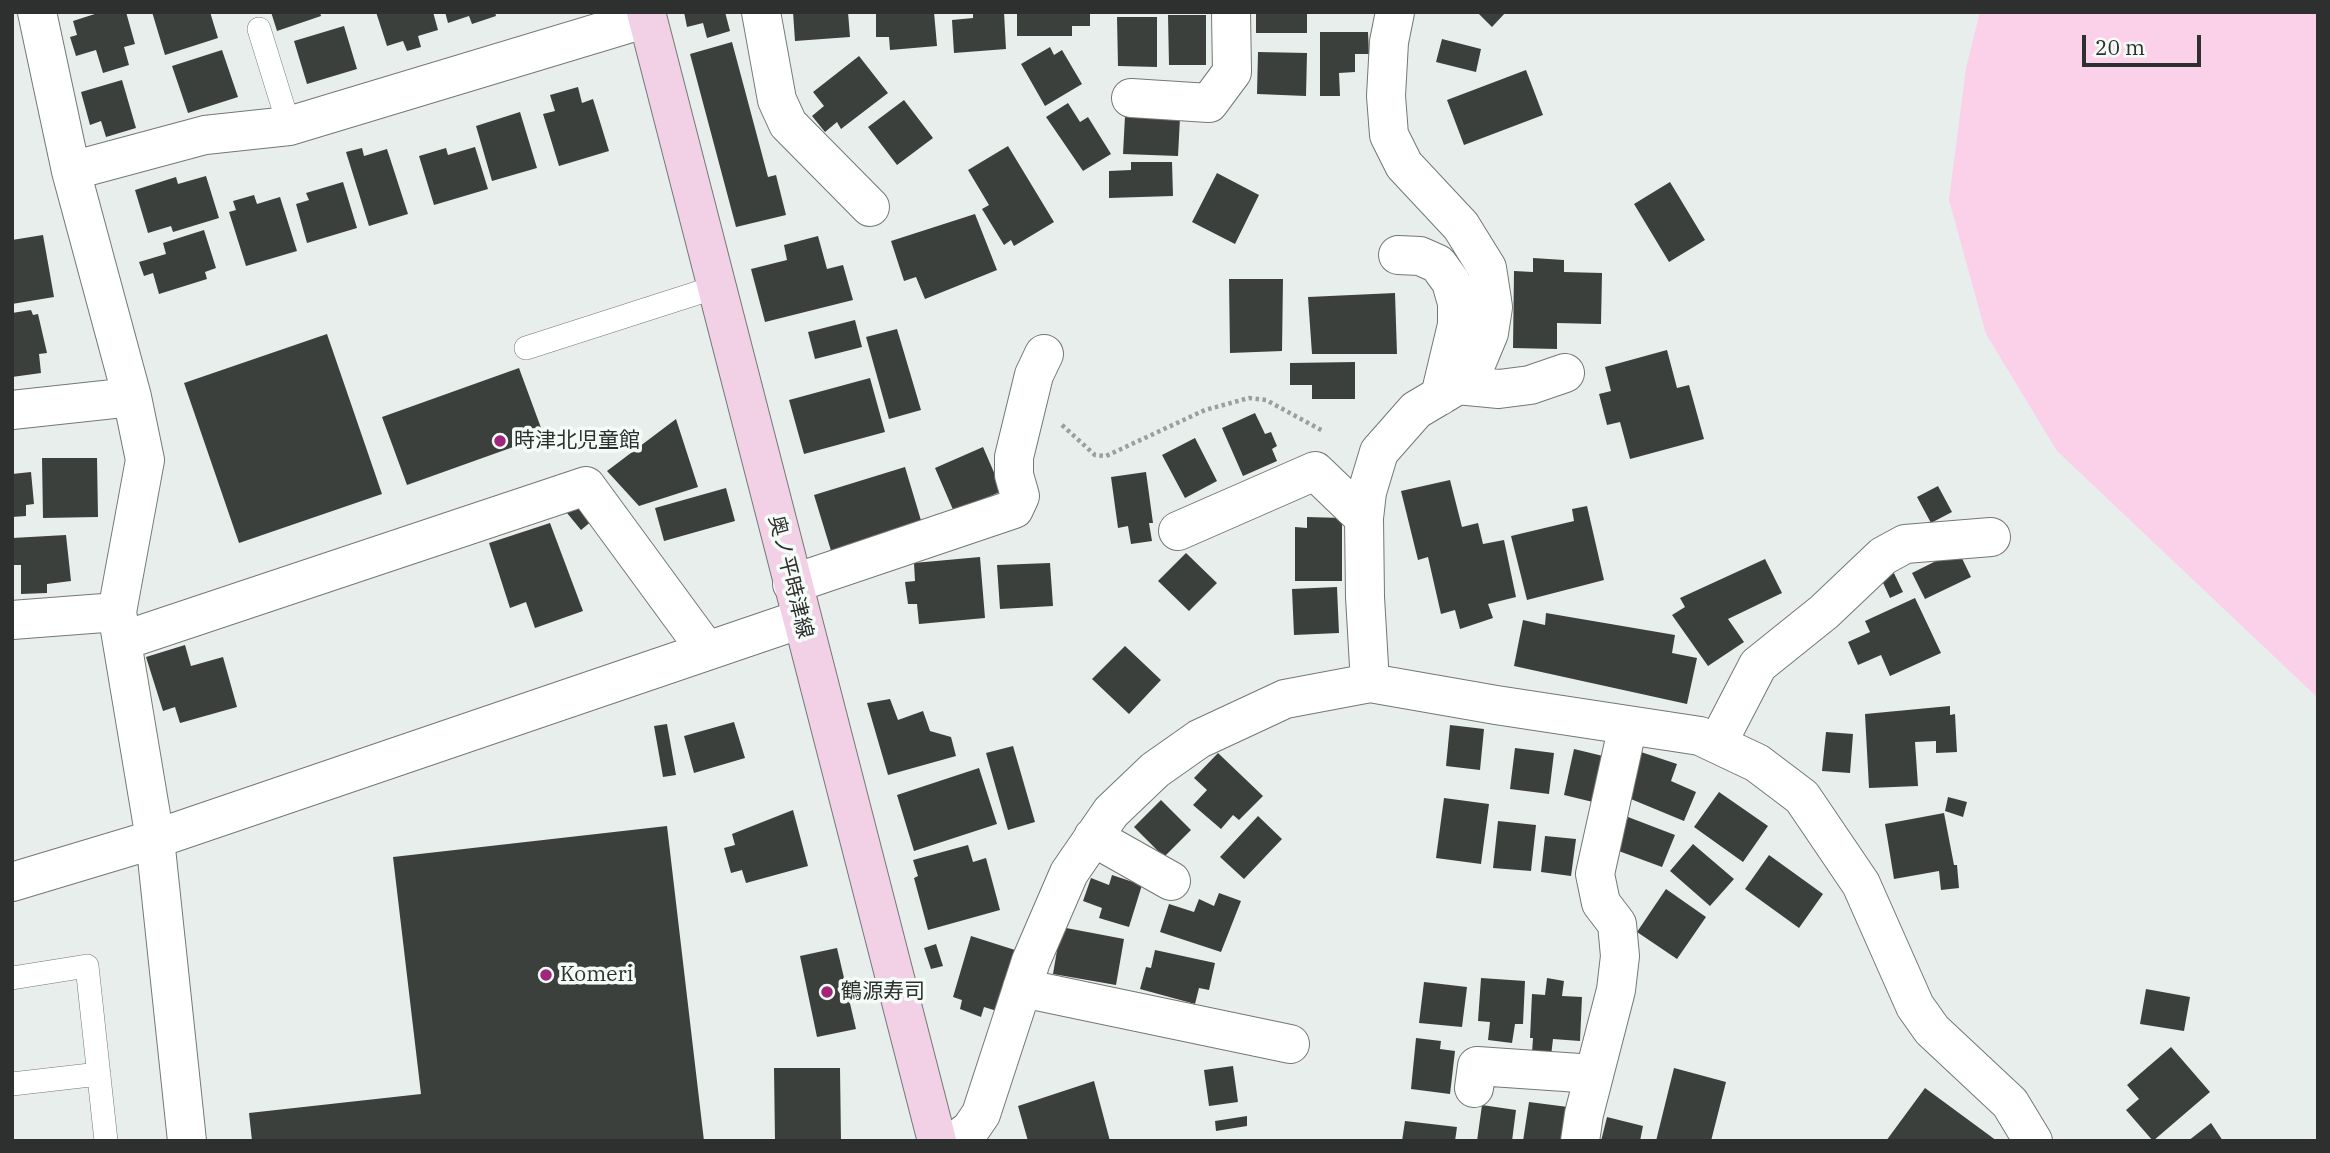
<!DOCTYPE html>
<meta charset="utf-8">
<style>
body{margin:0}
#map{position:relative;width:2330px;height:1153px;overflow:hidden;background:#e8eeeb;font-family:"IBM Plex Serif",serif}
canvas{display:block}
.frame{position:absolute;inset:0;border:14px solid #2d302f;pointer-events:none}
.scale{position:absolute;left:2082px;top:35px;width:119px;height:32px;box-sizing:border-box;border:4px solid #2d302f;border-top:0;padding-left:9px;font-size:21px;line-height:24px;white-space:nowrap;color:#2d302f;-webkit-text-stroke:5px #f5fcf8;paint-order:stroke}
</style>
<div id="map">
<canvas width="2330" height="1153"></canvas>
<div class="frame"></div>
<div class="scale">20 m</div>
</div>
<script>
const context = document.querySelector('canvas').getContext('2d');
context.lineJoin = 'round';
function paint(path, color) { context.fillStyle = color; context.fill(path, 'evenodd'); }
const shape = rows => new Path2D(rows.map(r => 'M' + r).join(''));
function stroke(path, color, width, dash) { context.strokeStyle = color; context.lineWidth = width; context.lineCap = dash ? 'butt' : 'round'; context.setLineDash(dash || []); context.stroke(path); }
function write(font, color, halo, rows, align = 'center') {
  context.font = font + ' "IBM Plex Serif","Noto Sans JP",serif'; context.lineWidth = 7; context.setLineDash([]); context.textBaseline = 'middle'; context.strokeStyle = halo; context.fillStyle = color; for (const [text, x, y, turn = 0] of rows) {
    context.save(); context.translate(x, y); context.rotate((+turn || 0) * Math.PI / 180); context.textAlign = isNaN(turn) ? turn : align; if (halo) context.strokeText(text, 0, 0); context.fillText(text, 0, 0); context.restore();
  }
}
const green = shape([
 [1980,12,2318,12,2318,698,2057,451,1986,334,1949,200,1966,68]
]);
const building = shape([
 [101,12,126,12,135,44,124,47,129,65,103,73,96,50,76,56,70,37,77,35,73,21],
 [152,12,210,12,218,38,165,55],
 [271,12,320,12,321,16,277,31],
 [376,12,433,12,438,30,418,36,421,47,407,51,403,41,387,46],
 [445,12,495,12,496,16,472,24,469,16,448,23],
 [684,12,725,12,730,31,707,38,703,23,687,27],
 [793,12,848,12,850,37,795,41],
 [876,12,934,12,937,46,890,50,889,37,876,37],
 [973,12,1004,12,1006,49,954,53,952,20,973,18],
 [1017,12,1090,12,1090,26,1072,26,1072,36,1017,36],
 [1256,12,1307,12,1307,33,1256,33],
 [1477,12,1506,12,1492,27],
 [1168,15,1206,15,1206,65,1169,65],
 [1117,17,1157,17,1157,67,1118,66],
 [344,26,357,69,307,84,294,41],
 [1320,32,1368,32,1369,54,1355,54,1355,72,1339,73,1340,96,1320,96],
 [1442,39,1481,49,1476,72,1436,62],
 [732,42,768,177,776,175,786,215,736,227,690,54],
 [1050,47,1054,55,1062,50,1082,84,1045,106,1021,64],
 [222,50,238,97,188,113,172,66],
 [1258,52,1307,53,1306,96,1257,94],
 [859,56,888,93,841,129,837,122,825,132,812,116,824,106,813,92],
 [1526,70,1543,115,1464,145,1447,100],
 [122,80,136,128,106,137,101,121,90,125,81,92],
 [578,87,582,103,593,99,609,151,559,166,543,114,555,111,550,95],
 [904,100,933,138,897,165,868,127],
 [1068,103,1080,122,1088,117,1111,154,1083,171,1046,117],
 [520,112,537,168,492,181,476,126],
 [1125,116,1180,118,1178,156,1123,154],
 [1008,146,1054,222,1014,246,1011,240,1004,245,982,209,989,205,968,170],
 [475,147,488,189,434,205,419,156,446,148,448,155],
 [362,148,364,156,387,149,408,214,369,226,346,152],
 [1131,162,1172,162,1173,196,1109,198,1109,171,1131,170],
 [1217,173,1259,195,1235,244,1192,222],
 [206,176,219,218,173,232,171,226,148,233,135,190,176,177,178,184],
 [343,182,357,228,307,243,296,204,309,200,306,193],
 [1670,182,1705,240,1669,262,1634,204],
 [254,195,257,204,280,197,297,251,246,266,229,212,236,210,233,201],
 [975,214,997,270,925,299,916,277,904,281,891,241],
 [204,230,216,268,205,272,207,279,159,294,153,273,144,276,139,262,166,254,163,243],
 [43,235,54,297,12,304,12,240],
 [818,236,827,269,843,265,853,300,765,322,751,269,787,260,784,245],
 [1533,258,1564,260,1564,272,1602,273,1601,324,1557,323,1557,349,1513,348,1514,271,1533,272],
 [1229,279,1283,279,1282,351,1230,353],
 [1395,293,1397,354,1312,354,1308,297],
 [31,310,33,315,38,314,47,353,39,354,41,373,12,377,12,313],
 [855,320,862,347,815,359,808,332],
 [897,329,921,410,889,419,866,337],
 [327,334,382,494,239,543,184,383],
 [1667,350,1677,388,1689,385,1704,439,1630,459,1620,422,1607,425,1599,394,1611,391,1605,367],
 [1355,362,1355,399,1312,399,1312,385,1290,385,1290,363],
 [519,368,544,436,407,485,382,417],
 [870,378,885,432,804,454,789,400],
 [1255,413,1265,434,1271,432,1277,446,1272,449,1277,461,1243,476,1222,428],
 [676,419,698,487,639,506,607,471],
 [1195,438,1217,481,1185,498,1162,455],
 [983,447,1002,491,954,512,935,468],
 [42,458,97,458,98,517,43,518],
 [905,467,923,527,832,554,814,495],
 [31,472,34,504,26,505,26,516,12,517,12,474],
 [1146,472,1153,523,1149,523,1152,541,1131,544,1128,526,1118,528,1111,477],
 [1450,480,1462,527,1478,523,1483,544,1504,540,1516,597,1488,604,1493,618,1460,629,1455,610,1441,614,1428,557,1418,560,1401,491],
 [1938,486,1952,512,1931,523,1917,497],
 [726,488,735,521,664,541,655,508],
 [579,503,593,520,581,530,567,513],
 [1587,506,1604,580,1527,600,1511,536,1574,521,1572,509],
 [1307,517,1342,518,1342,581,1295,581,1295,527,1307,528],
 [550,523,583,611,535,628,526,602,510,608,489,543],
 [66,535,71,581,47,584,47,593,21,594,21,565,12,565,12,538],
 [1958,550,1971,577,1925,599,1912,573],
 [1186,553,1217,583,1189,611,1158,581],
 [980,557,985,618,919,624,917,604,908,604,905,582,915,581,914,563],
 [1765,559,1782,593,1728,619,1744,642,1708,666,1672,615,1685,607,1680,598],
 [1050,563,1053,606,1000,609,997,565],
 [1892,569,1903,592,1890,598,1879,574],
 [1337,587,1339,633,1294,635,1292,589],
 [1915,598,1941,653,1890,676,1881,655,1858,665,1848,642,1870,632,1865,621],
 [1546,613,1675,635,1672,653,1697,658,1687,704,1514,666,1523,620,1545,625],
 [185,645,191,666,223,657,237,707,180,723,175,707,163,711,146,657],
 [1125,646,1161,680,1129,714,1092,679],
 [890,699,898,720,923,711,930,731,951,737,956,756,888,775,867,703],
 [1950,706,1950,715,1955,714,1957,752,1936,753,1936,741,1915,742,1918,786,1869,788,1865,714],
 [734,722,745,758,694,773,684,736],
 [667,724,676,775,663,777,654,726],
 [1450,725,1484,729,1480,770,1446,766],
 [1826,732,1853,734,1850,773,1822,771],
 [1013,746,1035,822,1008,830,986,753],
 [1515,748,1554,753,1549,794,1510,789],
 [1574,749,1603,756,1593,802,1564,795],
 [1641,752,1677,764,1671,781,1696,792,1684,821,1626,797],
 [1218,753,1263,796,1239,820,1233,815,1221,829,1193,805,1207,790,1194,778],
 [979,768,997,824,914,851,897,795],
 [1719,792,1768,826,1743,862,1694,827],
 [1948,797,1967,802,1963,817,1945,811],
 [1444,798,1489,804,1481,864,1436,858],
 [1161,800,1191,830,1164,857,1134,827],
 [793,810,808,866,746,883,742,870,731,873,724,848,735,845,732,834],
 [1944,813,1954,865,1957,865,1959,888,1941,890,1939,871,1894,879,1885,824],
 [1258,816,1282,839,1244,879,1220,857],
 [1628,817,1675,835,1662,867,1616,850],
 [1498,821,1536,825,1531,871,1493,868],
 [667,826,704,1141,252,1141,249,1113,421,1094,393,857],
 [1545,836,1576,839,1571,876,1541,872],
 [1693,844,1734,879,1710,906,1670,871],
 [968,845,973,862,986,858,1000,910,928,930,914,878,918,876,913,860],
 [1769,855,1823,894,1799,928,1745,889],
 [1112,875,1142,885,1129,927,1099,918,1102,908,1083,901,1091,878,1109,885],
 [1666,889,1706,917,1677,959,1637,932],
 [1219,893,1241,901,1221,952,1160,932,1169,904,1194,912,1199,899,1214,906],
 [1061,927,1124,939,1116,985,1053,974],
 [971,936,1015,950,997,1011,984,1007,981,1017,960,1009,962,1000,953,997],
 [936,944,943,966,931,969,924,948],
 [837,948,856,1029,817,1037,800,956],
 [1155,950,1215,963,1209,990,1199,988,1195,1004,1140,989,1146,967,1151,968],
 [1481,978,1525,981,1523,1024,1515,1024,1512,1043,1488,1040,1490,1022,1478,1021],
 [1547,978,1564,981,1562,996,1582,997,1580,1041,1553,1039,1551,1056,1532,1053,1533,1038,1530,1038,1532,994,1545,995],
 [1424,982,1467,987,1462,1027,1419,1023],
 [2146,989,2190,997,2184,1031,2140,1024],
 [1416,1038,1441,1041,1440,1049,1455,1051,1450,1094,1411,1089],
 [2171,1047,2210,1092,2153,1141,2126,1110,2139,1099,2127,1085],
 [1233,1066,1238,1102,1209,1106,1204,1070],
 [774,1068,840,1068,841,1141,775,1141],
 [1674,1068,1726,1082,1711,1141,1656,1141],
 [1094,1081,1110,1141,1028,1141,1018,1106],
 [1925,1088,1997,1141,1886,1141],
 [1529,1102,1568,1107,1562,1141,1523,1141],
 [1482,1105,1516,1110,1512,1141,1477,1141],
 [1247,1116,1247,1126,1216,1131,1215,1121],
 [1607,1117,1643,1126,1640,1141,1601,1141],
 [1405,1121,1457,1127,1455,1141,1402,1141],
 [2211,1123,2223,1141,2188,1141]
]);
const path = shape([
 [1062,425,1095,455,1106,456,1205,410,1249,398,1266,400,1323,431]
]);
const lane = shape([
 [259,29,289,126],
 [526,348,716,287],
 [12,978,87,966,106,1141],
 [12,1084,99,1074]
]);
const street = shape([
 [37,12,71,171,132,397,145,460,117,612,155,839,187,1141],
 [761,12,777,100,788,124,870,207],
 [1131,98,1209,103,1232,72,1231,12],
 [71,171,205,135,289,126,647,18],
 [1398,255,1420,256,1438,264,1451,282,1457,303,1457,325,1440,396],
 [1457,385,1499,389,1530,385,1565,373],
 [12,410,132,397],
 [1178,531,1315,471,1364,518],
 [792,584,1014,509,1020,496,1014,475,1014,457,1034,375,1044,354],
 [12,620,117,612],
 [122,641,586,486,707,651],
 [1370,683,1365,597,1364,518,1367,492,1379,452,1416,410,1453,388,1474,369,1489,333,1493,307,1487,268,1461,226,1404,165,1389,135,1386,96,1389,42,1395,12],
 [1717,744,1758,665,1824,612,1883,556,1905,544,1991,537],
 [1093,837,1171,881],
 [12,882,155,839,801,619],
 [1022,988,1290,1044],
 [1474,1088,1477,1066,1594,1074],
 [955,1141,970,1130,981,1114,1031,961,1069,873,1111,812,1155,770,1199,739,1285,699,1370,683,1496,705,1700,736,1757,763,1802,797,1861,884,1915,1006,1932,1030,2010,1103,2033,1141],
 [1580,1141,1584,1114,1616,990,1620,956,1617,924,1601,903,1595,874,1628,725]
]);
const secondary = shape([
 [646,12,937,1141]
]);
const markers = [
 [500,441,7,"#a0267d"],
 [546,975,7,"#a0267d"],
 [827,992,7,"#a0267d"]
];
const poiNames = [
 ["時津北児童館",514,441],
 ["Komeri",560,975],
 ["鶴源寿司",841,992]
];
const streetNames = [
 ["奥ノ平時津線",790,577,76]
];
paint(green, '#fbd0e9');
paint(building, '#3b403d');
stroke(lane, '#727874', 24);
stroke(street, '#727874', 40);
stroke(secondary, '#727874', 40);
stroke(path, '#9a9f9c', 4.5, [3.5, 3.5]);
stroke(lane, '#fff', 23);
stroke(street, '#fff', 38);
stroke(secondary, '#f2d1e7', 38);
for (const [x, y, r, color] of markers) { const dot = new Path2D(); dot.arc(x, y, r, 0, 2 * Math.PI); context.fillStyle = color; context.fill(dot); stroke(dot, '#f5fcf8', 2.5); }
write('21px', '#2d302f', '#f5fcf8', poiNames, 'left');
write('21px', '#2d302f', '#f5fcf8', streetNames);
</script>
